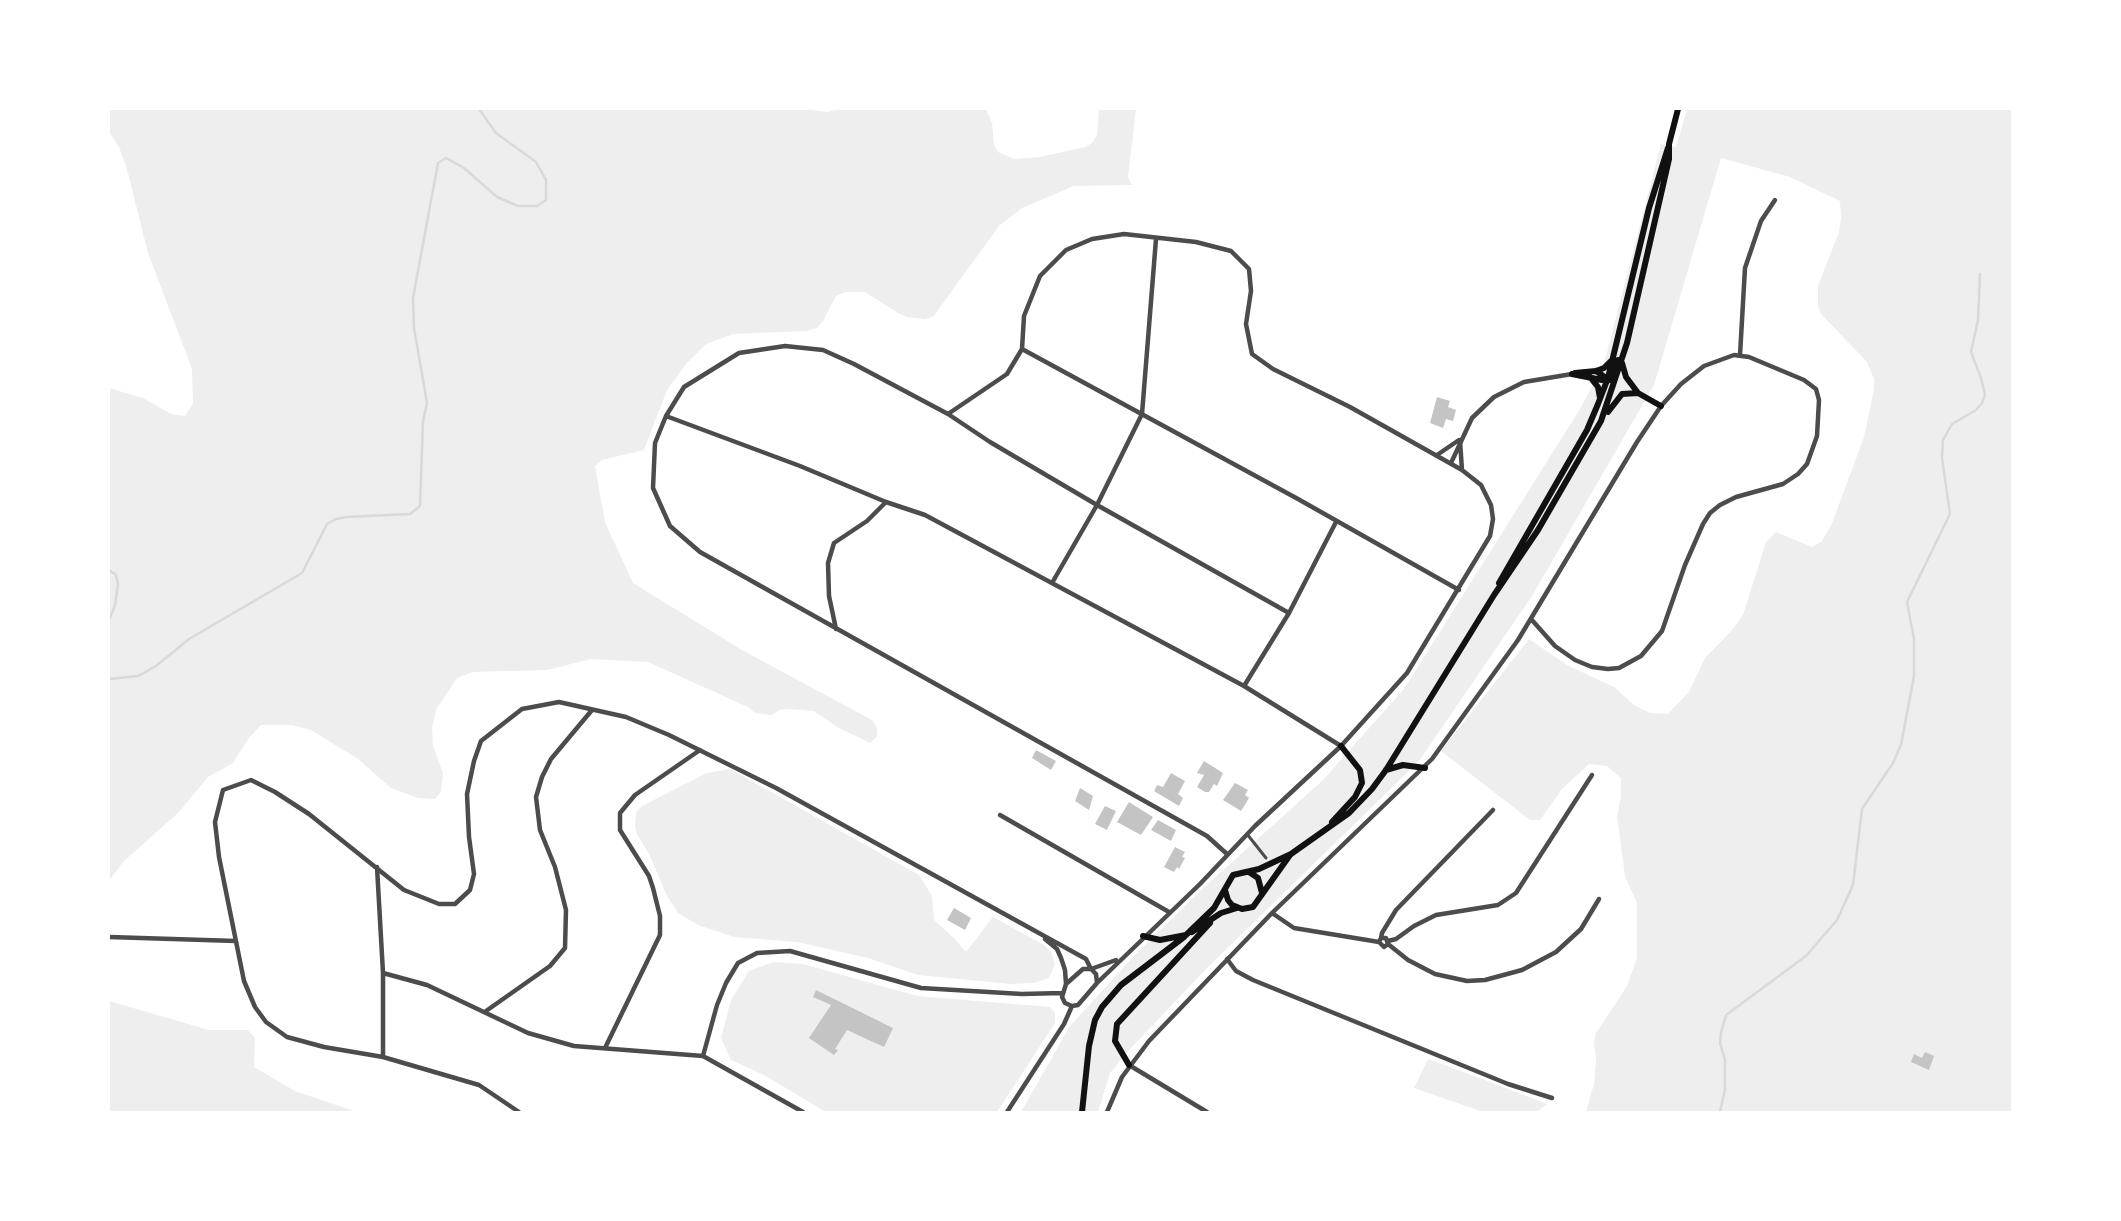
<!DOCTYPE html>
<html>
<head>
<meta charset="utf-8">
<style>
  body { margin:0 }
  #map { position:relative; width:2121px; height:1221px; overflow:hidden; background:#fff; font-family:"Varela Round",sans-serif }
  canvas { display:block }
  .frame { position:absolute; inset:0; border:110px solid #fff; pointer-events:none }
</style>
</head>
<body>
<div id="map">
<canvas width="2121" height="1221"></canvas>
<div class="frame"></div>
</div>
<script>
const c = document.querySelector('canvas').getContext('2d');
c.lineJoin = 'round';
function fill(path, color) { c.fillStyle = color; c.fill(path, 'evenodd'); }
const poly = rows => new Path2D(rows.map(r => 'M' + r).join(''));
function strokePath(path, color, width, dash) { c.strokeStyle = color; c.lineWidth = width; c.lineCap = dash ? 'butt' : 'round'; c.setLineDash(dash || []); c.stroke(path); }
fill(poly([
  [109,109,802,109,827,112,841,109,986,109,992,123,994,145,998,152,1014,159,1040,157,1085,147,1092,143,1097,135,1099,109,1136,109,1128,177,1132,185,1074,186,1022,208,999,226,933,317,925,319,907,317,898,313,865,292,845,292,836,296,823,321,817,328,807,331,733,334,706,344,686,364,667,390,644,450,602,460,595,466,605,522,633,583,742,650,872,720,877,727,877,737,870,743,837,727,814,711,788,709,779,710,772,715,755,713,748,707,648,662,591,659,547,670,473,672,457,678,437,708,432,727,433,746,443,773,441,792,435,799,418,798,391,788,358,759,311,730,292,725,261,725,248,739,233,763,208,777,179,812,123,862,109,881,109,388,143,398,171,414,185,416,193,404,192,369,148,253,127,169,119,147,109,132],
  [1687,109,2012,109,2012,1112,1586,1112,1594,1084,1596,1060,1594,1043,1596,1033,1627,986,1637,958,1637,903,1625,876,1617,816,1621,797,1621,778,1607,766,1589,764,1562,789,1540,820,1530,820,1441,751,1529,639,1567,665,1614,687,1634,705,1650,713,1668,714,1689,692,1705,658,1733,629,1743,615,1766,542,1776,532,1812,547,1821,542,1831,526,1864,437,1874,389,1874,379,1867,362,1821,314,1818,306,1818,286,1839,232,1841,218,1840,201,1790,177,1721,158,1654,385,1532,596,1419,761,1207,968,1130,1049,1110,1073,1098,1112,1021,1112,1070,1026,1133,957,1200,891,1322,781,1404,689,1580,409,1604,364,1661,144,1676,147],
  [730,769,919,875,932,896,934,920,954,938,966,952,993,917,1044,945,1051,952,1055,964,1049,978,1034,983,1010,984,918,975,868,958,797,942,734,937,698,925,678,913,666,894,650,856,637,834,635,827,636,812,642,806,707,773],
  [773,962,803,964,917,996,1050,1007,1055,1013,1055,1023,997,1112,826,1112,764,1075,731,1060,721,1038,731,1000,749,971],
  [109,1001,209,1030,248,1030,255,1038,254,1067,295,1091,357,1112,109,1112],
  [1428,1059,1482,1079,1547,1104,1537,1112,1483,1112,1414,1088]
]), '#eee');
strokePath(poly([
  [109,570,116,575,118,584,115,605,109,620],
  [109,679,138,676,156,666,189,639,302,573,327,524,336,519,346,517,410,514,420,506,423,421,427,403,414,328,413,298,438,163,446,158,464,168,497,197,518,206,537,206,546,200,546,180,536,162,496,133,479,109],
  [1720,1112,1725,1089,1725,1060,1720,1043,1721,1033,1726,1015,1806,956,1837,920,1853,885,1862,809,1893,763,1901,745,1914,676,1914,639,1907,602,1950,514,1942,458,1943,440,1952,424,1976,410,1982,403,1985,395,1981,378,1971,352,1978,320,1980,274]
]), '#d9d9d9', 2.5);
fill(poly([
  [1437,397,1450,401,1448,407,1456,410,1453,421,1446,419,1443,428,1430,423],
  [1036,750,1056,761,1051,770,1032,758],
  [1204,761,1223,773,1217,786,1214,784,1209,792,1205,792,1197,787,1204,775,1197,773],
  [1171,773,1185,781,1178,794,1183,798,1179,806,1154,791,1157,785,1163,787],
  [1235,783,1248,790,1245,795,1249,798,1241,811,1223,800],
  [1080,788,1093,796,1089,810,1075,801],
  [1129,802,1153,817,1141,835,1117,822],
  [1105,806,1116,811,1107,830,1095,824],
  [1158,820,1176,830,1171,841,1151,830],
  [1175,847,1185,852,1182,857,1185,858,1179,869,1177,867,1174,872,1164,867],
  [954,908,971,918,965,930,947,920],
  [816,990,893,1028,884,1047,847,1030,835,1049,838,1050,834,1055,809,1038,831,1005,813,997],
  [1925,1052,1934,1056,1929,1070,1911,1062,1914,1054,1922,1058]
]), '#c4c4c4');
strokePath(poly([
  [1247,834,1266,858]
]), '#4c4c4c', 3);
strokePath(poly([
  [1022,349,1298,499,1459,590],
  [1740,355,1745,268,1761,221,1775,200],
  [948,414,1007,374,1022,349,1024,316,1040,276,1066,250,1092,239,1124,234,1196,242,1231,251,1249,269,1251,291,1246,324,1252,354,1273,369,1350,407,1462,470,1481,485,1491,505,1493,519,1490,536,1407,673,1341,746,1255,826,1200,884,1097,983],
  [666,416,800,466,886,502,925,515,1244,686,1341,746],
  [1460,441,1462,470],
  [1437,455,1459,440],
  [1451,463,1472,418,1494,397,1524,382,1572,374],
  [1052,583,1097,505,1142,414,1156,239],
  [836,629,829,596,828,563,834,543,867,521,886,502],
  [1244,686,1289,613,1336,522],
  [1000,815,1169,912],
  [1227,854,1207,836,700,552,670,526,653,488,655,443,666,416,684,387,739,353,785,346,823,350,854,364,948,414,990,442,1097,505,1289,613],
  [377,867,383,973,383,1057],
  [1272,913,1294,928,1379,942,1384,947,1388,944],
  [109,937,236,941],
  [1381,938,1382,933,1396,910,1493,810],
  [1045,939,1057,949,1061,958,1065,970,1066,984],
  [1388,941,1396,939,1414,926,1436,915,1498,905,1516,893,1592,775],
  [1379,942,1381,938,1386,938,1388,944,1408,960,1435,974,1467,981,1485,980,1522,970,1556,952,1581,929,1599,899],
  [1227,959,1236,971,1253,980,1508,1084,1552,1098],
  [383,973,427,985,528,1033,574,1046,703,1056,803,1112],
  [1072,1006,1065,1003,1062,997,1066,984,1083,969,1091,969,1116,960],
  [486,1011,550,966,565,948,566,910,555,867,540,830,536,797,542,777,551,759,592,710],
  [605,1048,660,935,660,916,653,888,649,876,620,830,620,813,635,795,700,750],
  [703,1056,717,1005,726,983,738,963,757,953,790,951,921,988,1022,994,1062,993],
  [1129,1065,1207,1112],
  [519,1112,479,1085,383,1057,324,1047,287,1037,266,1022,255,1007,244,981,219,857,215,822,223,790,251,780,275,792,309,814,404,890,439,904,455,904,470,890,474,874,469,837,467,794,474,761,481,741,522,709,559,702,626,717,669,735,776,788,1086,959,1091,969,1096,974,1097,983,1078,1005,1072,1006,1064,1024,1007,1112],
  [1107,1112,1122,1077,1149,1041,1272,913,1432,759,1518,640,1637,442,1661,406,1681,384,1704,366,1734,355,1749,357,1804,380,1816,389,1819,400,1817,436,1807,464,1798,474,1783,484,1736,497,1720,505,1710,513,1703,524,1685,565,1662,631,1641,656,1619,668,1608,669,1592,667,1575,660,1555,646,1531,619]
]), '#4c4c4c', 4.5);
strokePath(poly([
  [1622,363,1626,377,1638,393,1661,406],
  [1596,371,1609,380],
  [1575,373,1596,371,1604,368,1611,361],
  [1572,374,1602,380,1611,376,1618,360],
  [1590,377,1598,387,1600,398],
  [1608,412,1622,394,1638,393],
  [1499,583,1587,430,1598,404,1608,378,1649,208,1668,148],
  [1386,770,1403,765,1425,768],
  [1332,822,1355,797,1362,783,1360,770,1341,746],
  [1249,872,1258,878,1262,893],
  [1225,890,1228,900,1232,905,1242,909,1253,907,1290,855],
  [1192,932,1221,913,1237,908],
  [1143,936,1160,940,1186,935,1214,908,1233,875,1259,869,1291,854,1349,813,1372,789,1386,770,1494,595,1538,530,1601,421,1627,343,1669,159,1669,144,1678,109],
  [1129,1065,1115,1041,1117,1024,1210,923],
  [1082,1112,1089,1046,1095,1020,1102,1007,1121,985,1184,937]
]), '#111', 6);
</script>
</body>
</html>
